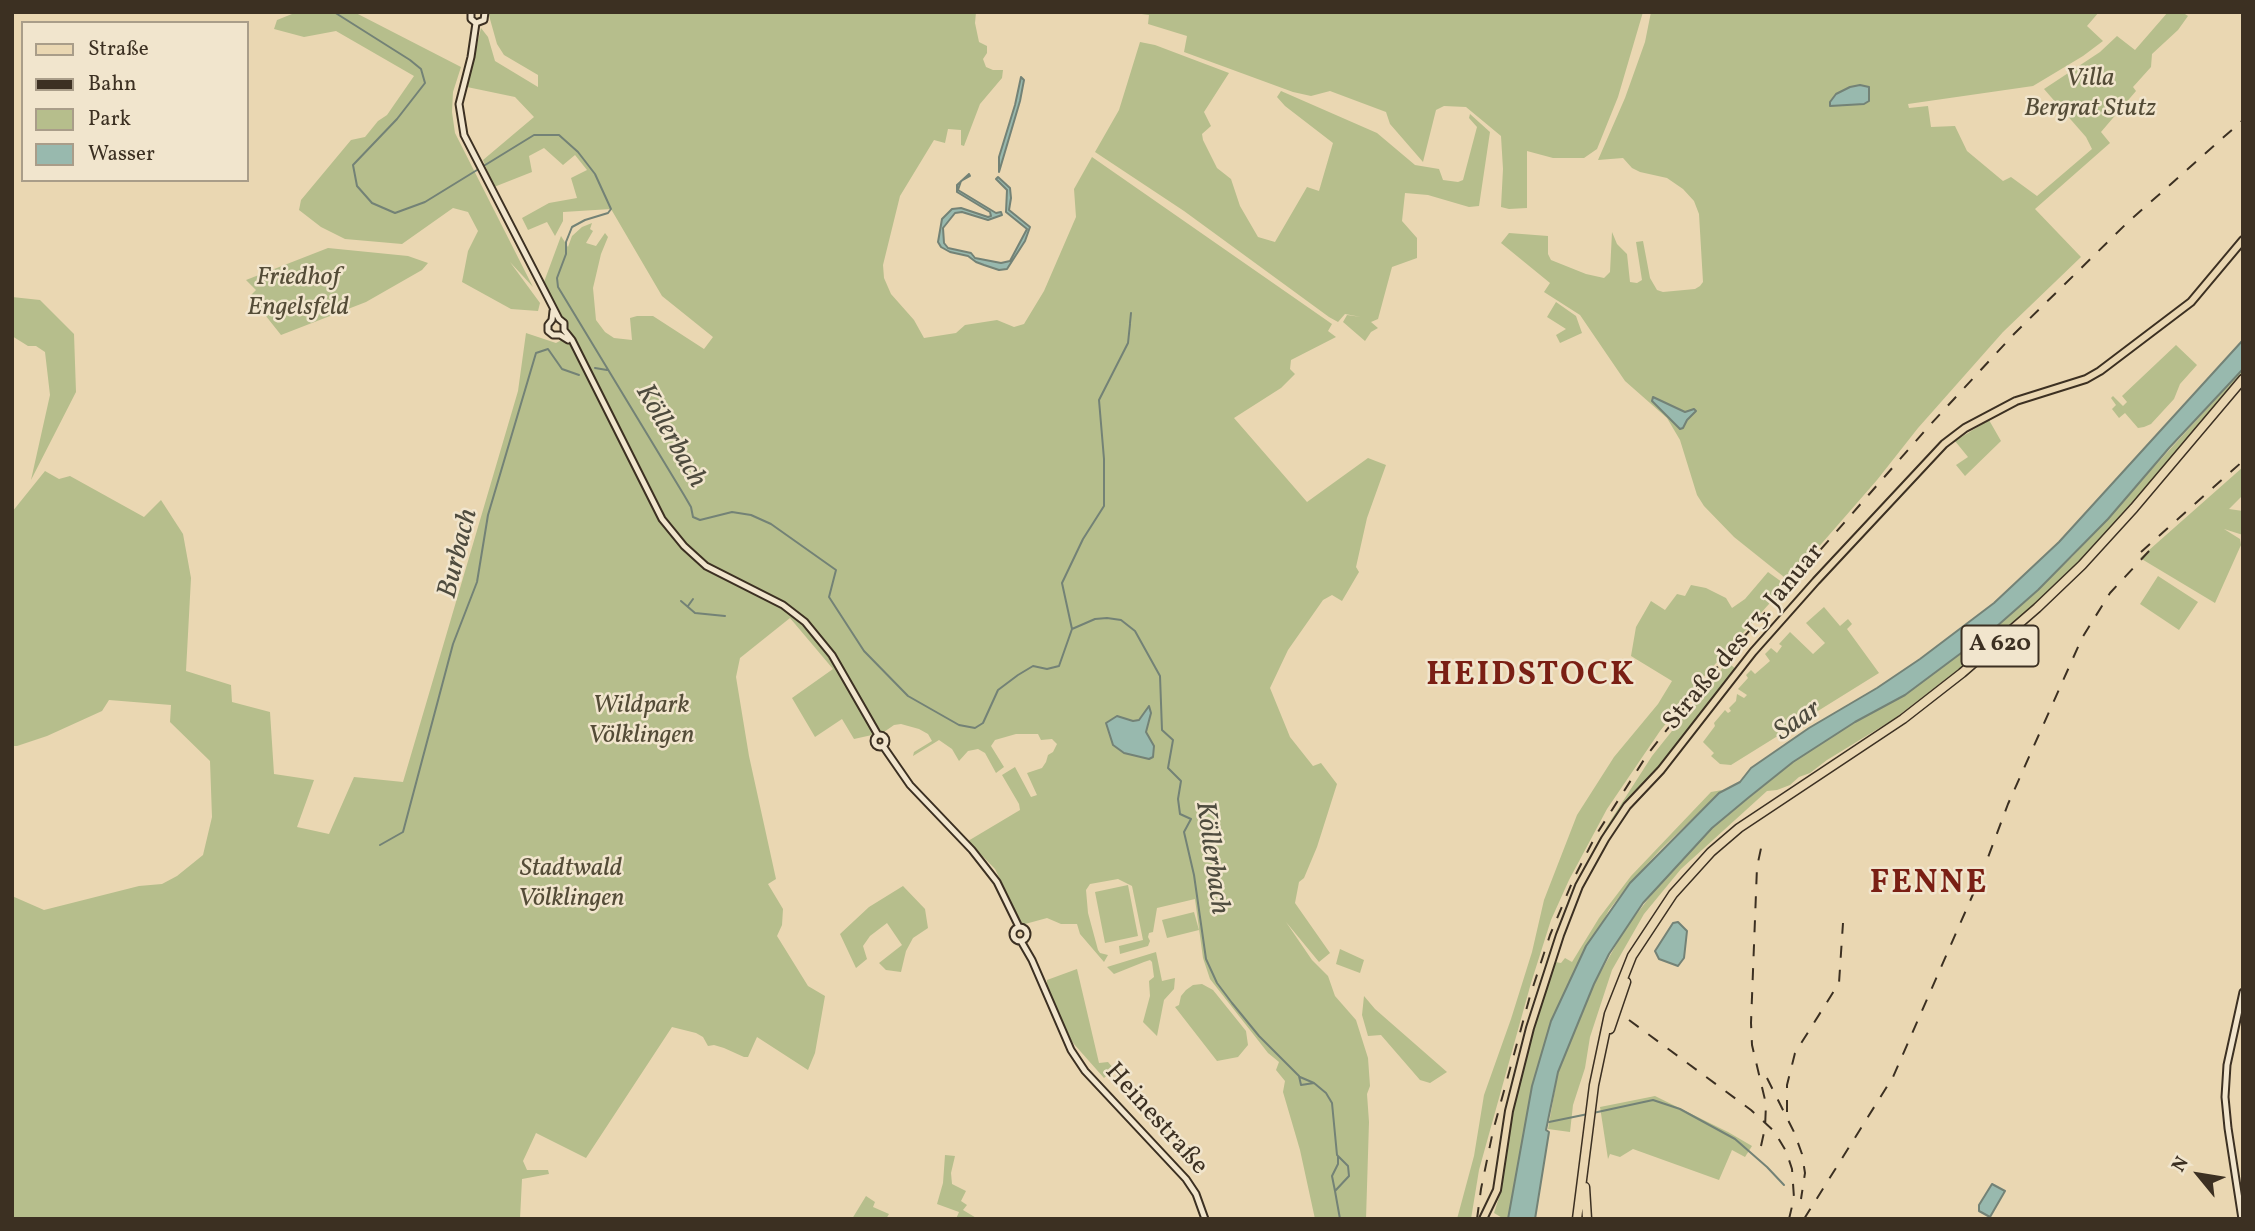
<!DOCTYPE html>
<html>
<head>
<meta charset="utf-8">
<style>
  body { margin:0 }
  #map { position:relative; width:2255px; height:1231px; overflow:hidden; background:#ead7b2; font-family:Vollkorn,serif }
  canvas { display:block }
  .frame { position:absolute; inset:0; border:14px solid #3c3022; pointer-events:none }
  .legend { position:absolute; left:21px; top:21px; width:228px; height:161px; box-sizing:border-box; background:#f1e5cd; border:2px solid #a99d89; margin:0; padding:9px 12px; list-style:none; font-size:21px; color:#3c3022 }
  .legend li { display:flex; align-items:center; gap:14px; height:35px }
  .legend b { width:35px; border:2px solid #a99d89 }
  .north { position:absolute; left:2164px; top:1140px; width:70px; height:70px; -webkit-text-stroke:5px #f1e5cd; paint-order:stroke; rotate:300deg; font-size:19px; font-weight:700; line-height:28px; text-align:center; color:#3c3022 }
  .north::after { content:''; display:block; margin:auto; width:24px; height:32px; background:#3c3022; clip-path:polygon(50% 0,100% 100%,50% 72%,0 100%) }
</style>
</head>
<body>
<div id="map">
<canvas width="2255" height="1231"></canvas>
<div class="frame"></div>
<ul class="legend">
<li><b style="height:9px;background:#ead7b2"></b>Straße</li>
<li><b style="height:9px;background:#3c3022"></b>Bahn</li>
<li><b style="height:19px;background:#b6be8c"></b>Park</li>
<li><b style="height:19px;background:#98b9ae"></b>Wasser</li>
</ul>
<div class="north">N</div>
</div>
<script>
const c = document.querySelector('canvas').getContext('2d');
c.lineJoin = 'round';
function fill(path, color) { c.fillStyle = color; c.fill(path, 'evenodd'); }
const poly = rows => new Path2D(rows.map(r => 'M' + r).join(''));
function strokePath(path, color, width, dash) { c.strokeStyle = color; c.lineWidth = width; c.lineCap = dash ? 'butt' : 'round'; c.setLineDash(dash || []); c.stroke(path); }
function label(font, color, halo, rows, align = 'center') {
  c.font = font + ' Vollkorn,serif'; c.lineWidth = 5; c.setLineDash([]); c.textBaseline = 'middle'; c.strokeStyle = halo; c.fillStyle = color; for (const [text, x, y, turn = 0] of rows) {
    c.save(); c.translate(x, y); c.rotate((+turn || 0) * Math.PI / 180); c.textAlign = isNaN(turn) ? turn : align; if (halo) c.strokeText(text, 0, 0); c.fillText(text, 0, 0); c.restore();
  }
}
fill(poly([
  [290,12,354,12,461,67,453,92,452,112,455,133,533,287,510,262,540,303,538,311,511,309,462,282,468,251,478,231,468,212,453,208,402,244,345,239,321,227,299,210,301,200,351,140,365,137,378,121,387,115,414,76,336,31,304,37,274,29,277,20,292,14],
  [488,12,976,12,975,23,979,42,987,46,987,53,983,59,986,67,993,70,1003,70,1002,78,980,104,964,146,961,145,961,130,948,129,945,143,934,140,900,196,883,265,884,278,891,294,914,320,924,338,956,333,965,325,997,320,1014,327,1024,324,1044,291,1076,217,1074,189,1092,157,1332,324,1328,331,1336,337,1291,360,1290,369,1295,374,1281,388,1234,418,1307,502,1368,458,1386,465,1367,518,1356,567,1359,572,1342,601,1332,595,1323,600,1288,650,1270,688,1290,737,1313,766,1321,763,1337,784,1317,847,1304,878,1299,882,1295,903,1330,953,1319,962,1286,922,1312,960,1328,976,1335,996,1356,1020,1368,1058,1370,1086,1367,1094,1369,1122,1366,1219,1315,1219,1300,1150,1283,1092,1285,1081,1276,1070,1279,1062,1268,1053,1210,979,1203,958,1195,899,1157,908,1153,932,1149,933,1148,937,1150,941,1148,946,1120,954,1119,946,1143,940,1132,886,1118,879,1090,884,1086,890,1088,913,1098,950,1100,953,1108,955,1104,962,1080,934,1077,924,1061,924,1047,918,1025,924,1021,922,995,869,968,841,1020,810,1019,804,1002,775,1015,767,1031,797,1037,795,1027,773,1042,768,1046,762,1048,755,1053,752,1057,744,1052,739,1041,740,1038,734,1016,734,995,740,991,746,1004,767,996,773,985,753,978,749,968,751,959,761,952,749,939,740,913,756,914,752,932,741,928,734,919,729,901,724,894,725,884,732,887,739,883,741,874,727,872,735,854,739,842,719,815,737,792,698,833,669,790,618,740,658,736,677,749,756,776,879,768,884,783,909,782,925,777,936,808,986,825,996,815,1053,808,1070,757,1037,748,1057,744,1057,724,1048,714,1045,708,1046,703,1037,696,1033,672,1027,586,1158,536,1133,523,1161,527,1170,548,1170,549,1174,522,1179,520,1219,12,1219,12,896,44,910,139,886,162,884,177,876,203,855,212,817,210,761,170,722,171,705,109,700,102,711,47,736,17,746,12,746,12,512,45,471,59,479,70,476,144,517,161,500,183,534,191,578,186,671,231,685,232,702,270,712,274,774,314,780,297,827,329,834,354,777,403,782,518,391,526,333,556,343,571,335,544,282,561,236,568,247,572,236,582,227,592,223,590,229,593,231,586,243,596,246,605,233,608,237,601,254,593,288,596,320,605,332,614,338,632,340,630,318,637,316,653,316,704,349,713,337,662,296,611,209,563,212,563,221,555,236,547,222,528,230,522,218,549,203,577,198,571,178,587,170,575,155,563,165,544,148,529,156,532,172,494,187,483,160,534,117,515,97,467,87,481,28,488,37,495,61,538,87,538,75,504,55,497,44],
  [1127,12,1643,12,1618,97,1597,149,1584,158,1553,158,1527,151,1527,208,1509,209,1501,207,1503,169,1501,136,1466,107,1444,106,1436,110,1423,162,1390,124,1386,112,1330,91,1311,96,1293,92,1184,52,1187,36,1148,24,1149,15],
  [1651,12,2099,12,2087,26,2103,41,2083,56,2033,86,1908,104,1909,108,1928,106,1931,127,1955,126,1967,151,2003,181,2011,177,2037,196,2092,149,2086,137,2044,89,2100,52,2117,36,2135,50,2168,12,2182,12,2188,16,2178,30,2152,54,2151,67,2133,87,2136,91,2101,132,2110,143,2035,209,2081,257,2003,332,1918,428,1877,480,1789,581,1734,537,1704,506,1697,495,1680,440,1667,418,1625,381,1580,315,1544,292,1550,283,1501,243,1509,233,1548,236,1548,254,1551,260,1586,274,1604,278,1610,272,1612,232,1617,244,1627,254,1630,282,1637,283,1642,280,1636,242,1643,241,1650,278,1657,290,1663,292,1695,289,1700,286,1703,282,1699,214,1694,201,1683,189,1667,178,1640,172,1632,168,1623,158,1598,160,1625,98,1645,42],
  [1140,42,1155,45,1229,73,1204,112,1211,126,1202,134,1203,140,1217,168,1231,179,1240,206,1258,237,1275,242,1307,187,1319,191,1333,143,1285,106,1277,97,1281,91,1377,133,1415,165,1439,169,1443,180,1458,182,1463,180,1477,127,1469,118,1470,114,1490,132,1479,206,1469,207,1428,195,1405,193,1402,221,1417,238,1417,258,1392,267,1378,319,1371,322,1378,328,1371,332,1365,341,1343,322,1347,315,1361,317,1345,314,1338,322,1329,317,1184,211,1095,152,1119,110],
  [328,248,408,256,428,263,422,270,366,302,281,335,250,296,256,290,246,280],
  [12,297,40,300,74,334,76,392,31,480,50,395,45,352,36,346,28,346,12,336],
  [1556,302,1576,316,1582,333,1560,343,1556,335,1566,329,1547,317],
  [2176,345,2197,365,2180,384,2174,399,2151,424,2144,427,2138,428,2125,413,2119,418,2112,409,2116,405,2111,398,2113,396,2123,406,2127,402,2122,396],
  [2243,369,2243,374,2147,490,2079,564,2027,613,1973,658,1894,719,1827,760,1810,773,1799,777,1790,785,1777,790,1767,791,1681,869,1644,914,1612,970,1590,1037,1585,1068,1573,1105,1570,1132,1548,1129,1558,1072,1594,984,1625,929,1666,876,1712,828,1793,762,1855,722,1905,695,1996,627,2072,557],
  [1989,420,2001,441,1965,476,1956,465,1968,457,1955,441],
  [2243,467,2243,495,2229,509,2243,511,2243,535,2224,529,2240,539,2241,545,2215,603,2140,558],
  [1768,572,1786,585,1700,681,1660,731,1607,809,1569,880,1551,920,1531,983,1479,1170,1471,1219,1457,1219,1474,1156,1484,1095,1511,1019,1532,952,1544,900,1577,815,1614,757,1658,704,1672,681,1631,656,1636,627,1651,601,1665,610,1677,594,1685,596,1691,585,1706,588,1726,598,1732,608,1745,599],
  [2158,576,2198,602,2179,630,2140,604],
  [1824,607,1840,626,1848,619,1852,624,1847,629,1879,673,1731,765,1720,764,1711,756,1714,753,1703,742,1715,726,1714,723,1725,710,1728,713,1731,711,1729,708,1736,701,1737,694,1744,698,1747,695,1738,689,1748,678,1746,675,1751,670,1755,674,1770,661,1765,654,1771,648,1777,653,1782,646,1779,644,1790,632,1813,654,1825,643,1806,623],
  [1727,662,1736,669,1663,764,1628,799,1603,838,1592,857,1548,964,1546,963,1570,896,1607,826,1652,756],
  [1722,790,1660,850,1630,883,1609,910,1551,1021,1532,1086,1508,1219,1504,1219,1494,1213,1501,1191,1510,1123,1530,1043,1555,962,1561,963,1565,958,1572,962,1599,918,1631,876,1711,792],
  [1128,885,1138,936,1105,943,1095,892],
  [903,886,925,909,928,928,913,938,906,951,901,972,886,970,879,963,902,945,887,923,870,936,863,946,867,959,856,968,840,934,869,907],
  [1194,912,1199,930,1167,938,1162,920],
  [1340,949,1364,960,1360,973,1336,964],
  [1156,952,1162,981,1175,978,1174,989,1164,1000,1157,1036,1143,1022,1150,996,1149,981,1154,977,1152,962,1150,960,1144,962,1114,974,1107,967],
  [1077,969,1099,1063,1108,1062,1114,1069,1104,1078,1073,1043,1064,1028,1047,988,1047,980],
  [1202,984,1213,990,1246,1031,1248,1045,1238,1057,1217,1061,1175,1007,1179,1005,1181,996,1186,990,1193,985],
  [1364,996,1375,1009,1447,1072,1430,1083,1420,1080,1381,1035,1368,1036,1362,1015],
  [1655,1096,1728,1132,1752,1146,1745,1157,1732,1150,1719,1180,1633,1149,1620,1157,1610,1154,1608,1159,1600,1107],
  [945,1155,955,1156,951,1173,952,1184,966,1191,961,1201,967,1205,963,1210,978,1219,956,1219,959,1212,937,1204,943,1183],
  [866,1196,875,1202,873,1207,889,1214,886,1219,852,1219]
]), '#b6be8c');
const water = poly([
  [1021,77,1024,80,1020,101,999,172,999,157,1015,105,1021,77],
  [1860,85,1869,87,1869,101,1864,104,1830,106,1830,102,1836,94,1850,87,1860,85],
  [969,174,970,176,961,181,958,190,996,213,1001,212,1002,215,988,220,962,212,955,213,943,228,944,243,948,248,971,253,975,258,1001,263,1010,261,1027,229,1006,212,1007,190,996,179,998,177,1010,188,1011,198,1009,210,1030,227,1025,241,1007,269,999,270,984,265,976,262,968,256,950,252,941,247,938,242,942,219,952,209,961,208,988,217,991,216,990,212,957,192,957,185,969,174],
  [2243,340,2243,369,2169,448,2108,519,2038,590,1996,627,1905,695,1855,722,1793,762,1748,798,1712,828,1643,903,1609,954,1594,984,1558,1072,1546,1130,1549,1132,1535,1219,1508,1219,1532,1086,1551,1021,1586,946,1630,883,1719,793,1740,782,1751,768,1809,728,1877,688,1920,659,1994,603,2059,542,2243,340],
  [1653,397,1685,412,1694,409,1696,411,1687,420,1683,428,1680,429,1652,401,1653,397],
  [1149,706,1151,713,1146,732,1154,746,1153,757,1149,759,1124,753,1113,745,1106,723,1117,716,1133,721,1139,720,1149,706],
  [1678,922,1687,931,1684,958,1678,966,1659,959,1655,951,1673,923,1678,922],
  [1992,1184,2005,1191,1990,1217,1979,1211,1979,1205,1992,1184]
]);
fill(water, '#98b9ae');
strokePath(water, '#738276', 2);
strokePath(poly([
  [334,12,410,60,421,69,425,83,397,119,353,165,357,186,372,203,395,213,425,202,534,135,559,135,578,152,595,174,611,209,608,213,585,220,572,227,566,242,566,254,557,278,558,287,684,495,691,507,693,517,700,520,732,512,751,515,771,524,836,570,829,597,864,651,908,696,959,725,975,728,983,723,998,690,1018,675,1033,666,1047,669,1059,666,1072,629,1095,619,1107,618,1121,620,1135,631,1160,676,1162,730,1173,740,1168,768,1181,781,1178,799,1180,814,1191,819,1184,832,1194,875,1206,959,1217,983,1232,1003,1259,1036,1299,1076,1301,1085,1314,1083,1326,1093,1332,1103,1337,1155,1348,1166,1349,1176,1335,1191,1340,1219],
  [1130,323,1131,313],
  [595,368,607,370],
  [681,601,695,613,725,616],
  [688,606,693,599],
  [1072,629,1062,583,1083,539,1104,506,1104,459,1099,400,1128,343,1130,324],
  [380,845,403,832,453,644,477,582,488,515,536,353,548,349,562,369,579,375],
  [1300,1077,1314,1083],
  [1593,1113,1653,1100,1680,1109,1735,1139,1767,1167,1784,1185],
  [1549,1122,1588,1114],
  [1335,1191,1332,1176,1338,1164,1338,1156]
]), '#738276', 2);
const secondary = poly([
  [471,12,471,19,476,23,484,20,485,12],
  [476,23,471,57,459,104,464,135,559,319,564,323,564,330,572,340,662,519,684,546,706,566,783,605,805,622,832,655,878,735],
  [553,311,552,320,548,325,548,331,553,335,560,335,568,340],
  '874 741a6 6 0 1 1 12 0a6 6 0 1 1-12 0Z',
  [883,746,910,785,972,850,997,882,1019,927],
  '1013 934a7 7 0 1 1 14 0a7 7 0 1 1-14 0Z',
  [1021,941,1032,960,1071,1050,1085,1071,1186,1179,1196,1194,1205,1219],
  [2242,1219,2228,1128,2225,1097,2227,1065,2243,992]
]);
const primary = poly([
  [1483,1219,1497,1190,1509,1111,1530,1028,1560,935,1579,886,1605,839,1627,806,1661,770,1753,652,1816,581,1944,444,1965,428,2016,401,2086,379,2100,371,2191,302,2243,240]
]);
const highway = poly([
  [1610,1029,1626,982],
  [1585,1187,1587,1219],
  [1577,1219,1594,1085,1609,1014,1632,956,1673,894,1711,852,1739,828,1903,719,1962,673,2037,608,2082,565,2134,508,2243,379]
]);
strokePath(secondary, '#3c3022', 9);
strokePath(primary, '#3c3022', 10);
strokePath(highway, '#3c3022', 11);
strokePath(secondary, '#f1e5cd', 5);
strokePath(primary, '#ead7b2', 6);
strokePath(highway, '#ead7b2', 8);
strokePath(poly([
  [2141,552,2243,461],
  [1629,1020,1751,1110,1774,1131,1786,1151,1792,1169,1794,1198,1789,1219],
  [1767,1078,1794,1132,1802,1154,1805,1173,1801,1199],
  [1787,1112,1787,1085,1795,1053,1839,983,1843,923],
  [1761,1146,1765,1128,1766,1104,1752,1045,1751,1023,1757,867,1763,839],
  [1477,1219,1481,1189,1493,1131,1530,996,1550,935,1574,878,1596,835,1647,755,1706,680,1930,425,2014,334,2127,223,2243,120],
  [1804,1219,1893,1077,1981,876,2008,804,2082,638,2110,593,2150,550]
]), '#3c3022', 2, [12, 12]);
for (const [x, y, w] of [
  [2000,646,77]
]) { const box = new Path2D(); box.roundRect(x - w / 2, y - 20.5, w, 41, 5); c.fillStyle = '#f1e5cd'; c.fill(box); strokePath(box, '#3c3022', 2); }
label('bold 24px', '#3c3022', null, [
  ["A 620",2000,646]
]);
label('italic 26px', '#544c37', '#f1e5cd', [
  ["Villa",2090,80],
  ["Bergrat Stutz",2090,110],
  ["Friedhof",298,279],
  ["Engelsfeld",298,309],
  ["Wildpark",641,707],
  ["Völklingen",641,737],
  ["Stadtwald",571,870],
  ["Völklingen",571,900]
]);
label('26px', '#3c3022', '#f1e5cd', [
  ["Straße des 13. Januar",1745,638,-50],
  ["Heinestraße",1155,1120,48]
]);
label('italic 28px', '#4e4b3e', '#f1e5cd', [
  ["Köllerbach",669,437,60],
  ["Burbach",460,554,-76],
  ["Saar",1799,722,-35],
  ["Köllerbach",1210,858,82]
]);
c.letterSpacing = '2px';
label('bold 33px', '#7a1f14', '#f1e5cd', [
  ["HEIDSTOCK",1531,678],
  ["FENNE",1929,886]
]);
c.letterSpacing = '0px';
</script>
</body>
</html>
